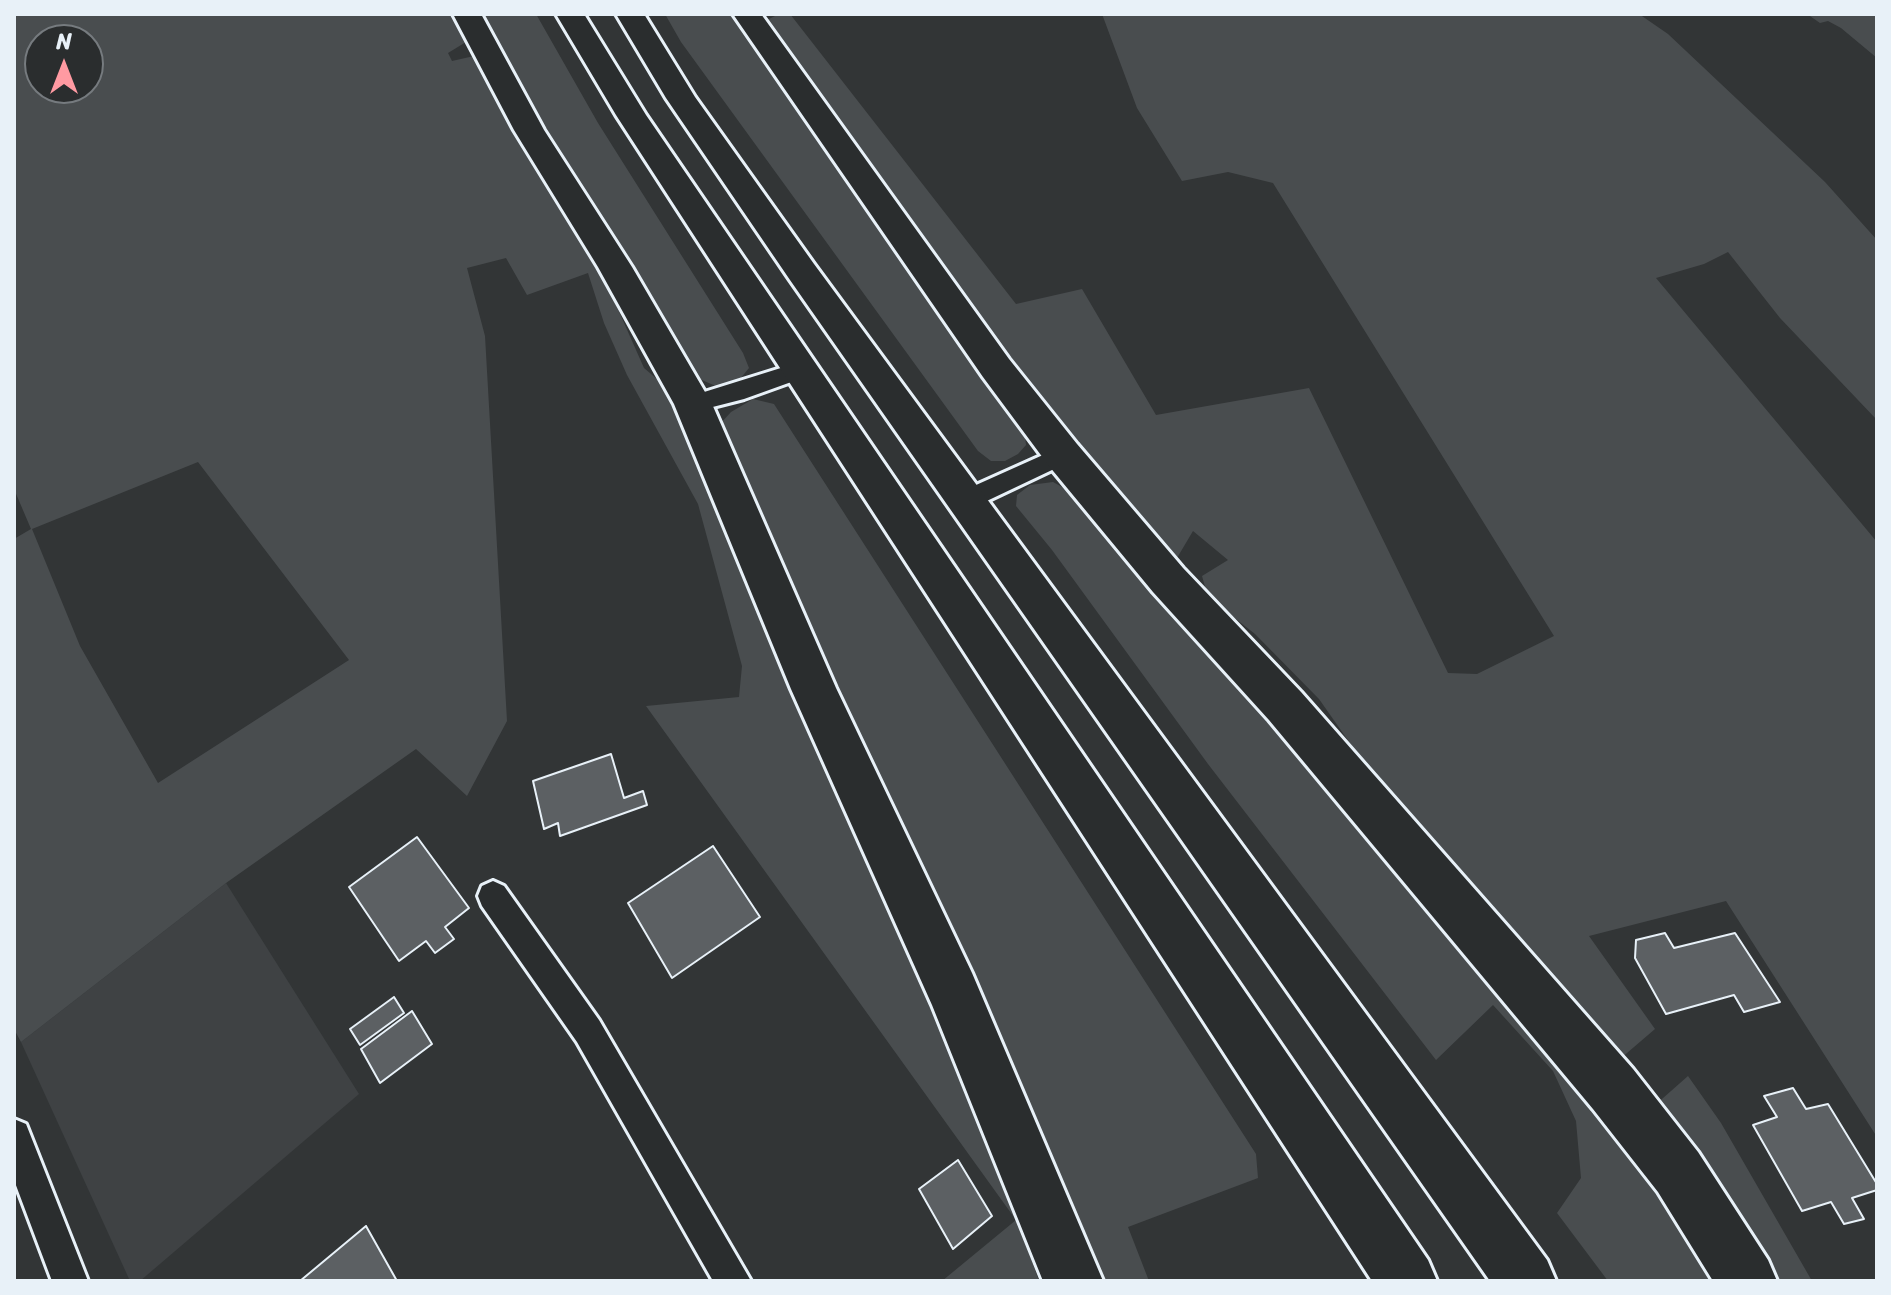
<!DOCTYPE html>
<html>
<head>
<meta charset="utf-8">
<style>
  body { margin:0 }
  #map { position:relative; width:1891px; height:1295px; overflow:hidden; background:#323536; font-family:Sriracha,sans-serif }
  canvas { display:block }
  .frame { position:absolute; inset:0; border:16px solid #e8f1f8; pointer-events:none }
  .north { position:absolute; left:24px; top:24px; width:80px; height:80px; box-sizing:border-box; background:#2a2d2e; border:2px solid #767b7f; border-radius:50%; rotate:0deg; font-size:22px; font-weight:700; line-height:32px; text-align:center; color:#e8f1f8 }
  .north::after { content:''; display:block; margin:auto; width:28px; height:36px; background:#ff9aa2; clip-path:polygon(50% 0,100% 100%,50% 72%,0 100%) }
</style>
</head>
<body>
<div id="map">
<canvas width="1891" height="1295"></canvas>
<div class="frame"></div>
<div class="north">N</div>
</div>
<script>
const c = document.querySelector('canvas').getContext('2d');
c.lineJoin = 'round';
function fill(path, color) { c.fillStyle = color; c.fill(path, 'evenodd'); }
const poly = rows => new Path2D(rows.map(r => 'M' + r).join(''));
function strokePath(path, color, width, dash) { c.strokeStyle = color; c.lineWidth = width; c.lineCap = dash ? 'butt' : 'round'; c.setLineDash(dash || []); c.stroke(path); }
fill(poly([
  [226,883,359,1094,140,1281,130,1281,21,1042]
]), '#3f4244');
fill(poly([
  [14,14,454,14,466,42,448,53,452,61,474,56,534,164,601,271,644,368,664,385,863,839,1017,1220,1039,1281,942,1281,1016,1220,646,706,739,697,742,666,698,504,627,375,604,323,588,273,527,295,506,258,467,268,485,336,507,721,467,796,416,749,226,883,21,1042,14,1029,14,539,31,529,14,489],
  [40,40,88,40,88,88,40,88],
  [198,462,349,660,158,783,80,646,32,529],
  [480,14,536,14,598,123,743,353,749,368,740,379,718,387,695,377,634,271,521,90],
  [665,14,734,14,1025,436,1026,445,1018,454,1005,461,991,461,978,451,681,42],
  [779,14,790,14,1016,304,1082,289,1156,415,1309,388,1448,673,1477,674,1554,636,1273,183,1228,172,1182,181,1137,108,1102,14,1639,14,1668,34,1825,182,1877,240,1877,420,1780,318,1728,252,1704,264,1656,278,1877,542,1877,1137,1726,901,1589,936,1655,1029,1620,1059,1370,781,1352,746,1319,699,1255,634,1208,597,1202,576,1228,560,1193,531,1177,558,1086,460,977,315,846,129,763,22],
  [1807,14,1877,14,1877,58,1841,28,1828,21,1820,23],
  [753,399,774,404,1256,1154,1258,1178,1128,1227,1149,1281,1103,1281,920,887,720,424,731,412],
  [1053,482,1090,502,1554,1045,1722,1281,1608,1281,1557,1213,1581,1178,1576,1121,1553,1071,1493,1005,1436,1060,1208,764,1052,550,1016,506,1017,495,1030,485],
  [1688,1076,1721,1123,1812,1281,1768,1281,1654,1106]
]), '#494d4f');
const building = poly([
  [611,754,624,798,643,791,647,805,560,836,558,823,544,829,533,781,611,754],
  [417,837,469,908,445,927,454,939,435,953,426,941,399,961,349,887,417,837],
  [713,846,760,917,672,978,628,903,713,846],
  [1665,933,1674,948,1735,933,1780,1002,1744,1012,1734,995,1666,1014,1635,958,1636,940,1665,933],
  [394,997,404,1013,360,1045,350,1029,394,997],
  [412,1011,432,1044,380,1083,361,1049,412,1011],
  [1793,1088,1806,1109,1828,1104,1877,1184,1877,1190,1852,1198,1864,1219,1844,1224,1831,1202,1802,1211,1753,1125,1777,1117,1764,1096,1793,1088],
  [958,1160,992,1216,953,1249,919,1189,958,1160],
  [366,1226,397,1281,300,1281,366,1226]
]);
fill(building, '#5c6063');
strokePath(building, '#e8f1f8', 2);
const lane = poly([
  [800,362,808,364,811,370,808,376,744,399,693,412,685,410,682,404,685,398,800,362],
  [1063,446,1071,449,1075,455,1071,461,972,508,964,510,956,508,952,501,956,494,1063,446],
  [493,881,504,886,599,1020,751,1281,713,1281,577,1042,482,906,478,896,482,886,493,881],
  [14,1119,26,1124,88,1281,52,1281,14,1180,14,1119]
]);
const street = poly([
  [453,14,481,14,544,130,632,267,712,404,836,688,972,973,1103,1281,1043,1281,932,1005,791,689,674,404,598,267,514,130,453,14],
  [733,14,761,14,1009,359,1077,444,1183,568,1301,692,1633,1069,1698,1152,1768,1260,1777,1281,1713,1281,1658,1192,1593,1109,1269,720,1153,592,1049,466,983,377,733,14]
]);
const highway = poly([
  [556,14,584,14,646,115,1428,1260,1437,1281,1372,1281,616,115,556,14],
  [616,14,644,14,695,97,814,264,1547,1260,1556,1281,1490,1281,790,280,666,98,616,14]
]);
strokePath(lane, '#e8f1f8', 6);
strokePath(street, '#e8f1f8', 6);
strokePath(highway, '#e8f1f8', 6);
fill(lane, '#2a2d2e');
fill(street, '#2a2d2e');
fill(highway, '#2a2d2e');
</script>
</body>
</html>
